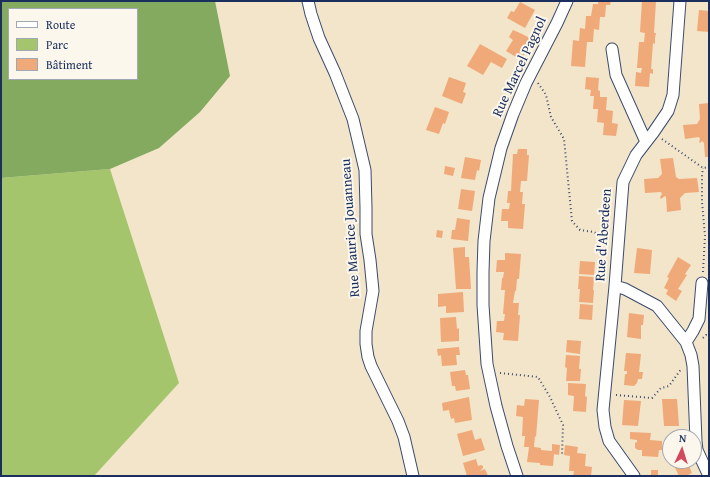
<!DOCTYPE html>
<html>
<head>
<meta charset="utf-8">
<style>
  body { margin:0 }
  #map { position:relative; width:710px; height:477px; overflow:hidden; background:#f2e5c9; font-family:"Gentium Book Plus",serif }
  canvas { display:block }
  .frame { position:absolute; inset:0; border:2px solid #1b2f5e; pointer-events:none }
  .legend { position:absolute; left:8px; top:8px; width:130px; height:72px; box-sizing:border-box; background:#fbf7ec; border:1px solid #a1a7b3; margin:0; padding:5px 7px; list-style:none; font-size:12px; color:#1b2f5e }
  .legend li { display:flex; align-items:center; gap:8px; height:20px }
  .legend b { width:20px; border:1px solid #a1a7b3 }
  .north { position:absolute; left:662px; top:429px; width:40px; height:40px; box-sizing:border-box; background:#fbf7ec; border:1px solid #a1a7b3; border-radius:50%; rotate:4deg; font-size:11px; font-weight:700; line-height:16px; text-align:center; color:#1b2f5e }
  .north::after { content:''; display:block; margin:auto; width:14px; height:18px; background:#d1495b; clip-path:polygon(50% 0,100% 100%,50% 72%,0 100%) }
</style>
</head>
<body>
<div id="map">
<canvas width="710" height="477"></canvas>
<div class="frame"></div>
<ul class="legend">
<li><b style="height:5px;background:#fff"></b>Route</li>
<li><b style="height:11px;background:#a5c56d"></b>Parc</li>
<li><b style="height:11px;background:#f0a978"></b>Bâtiment</li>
</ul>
<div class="north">N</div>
</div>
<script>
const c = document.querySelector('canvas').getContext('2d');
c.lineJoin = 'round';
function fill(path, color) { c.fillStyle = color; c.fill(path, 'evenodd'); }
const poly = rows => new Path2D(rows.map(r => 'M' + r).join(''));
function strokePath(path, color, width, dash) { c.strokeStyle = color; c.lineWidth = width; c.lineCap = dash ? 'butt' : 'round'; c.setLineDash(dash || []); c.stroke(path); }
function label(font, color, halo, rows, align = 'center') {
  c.font = font + ' "Gentium Book Plus",serif'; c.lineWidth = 4; c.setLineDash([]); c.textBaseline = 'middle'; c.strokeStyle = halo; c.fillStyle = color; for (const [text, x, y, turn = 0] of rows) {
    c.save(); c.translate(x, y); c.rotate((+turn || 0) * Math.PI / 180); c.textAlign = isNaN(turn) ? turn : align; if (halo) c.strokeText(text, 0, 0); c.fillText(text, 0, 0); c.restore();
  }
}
fill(poly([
  [110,169,179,383,94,476,1,476,1,178]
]), '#a5c56d');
fill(poly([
  [1,1,215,1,230,76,200,112,159,148,110,169,1,178],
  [9,9,137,9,137,79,9,79]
]), '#84aa60');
fill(poly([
  [598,1,611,1,610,5,606,5,605,17,600,17,599,30,594,29,593,42,587,42,585,67,571,66,573,40,579,41,580,28,585,29,586,16,591,16,593,4,598,4],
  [642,1,656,1,654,33,656,33,655,38,655,44,653,43,651,69,653,69,653,74,650,73,649,87,635,86,636,72,641,73,642,68,637,68,639,42,644,42,645,33,640,32],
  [520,2,535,10,525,28,507,18,511,11,514,12],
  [699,10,709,11,709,32,697,31],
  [513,30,520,33,534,40,528,52,526,52,521,60,506,51,513,40,509,37],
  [480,44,507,59,502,68,491,62,483,75,467,66],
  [449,77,466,83,463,92,466,93,462,104,442,96],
  [586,77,599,78,598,90,600,91,600,97,607,97,606,110,613,111,612,123,618,124,616,136,603,135,604,123,597,122,598,109,593,109,594,96,590,96,591,90,585,89],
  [709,103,709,157,705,157,704,143,702,141,700,143,699,142,700,139,699,137,685,139,683,125,697,124,700,119,699,104],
  [435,107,449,112,445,124,443,123,439,134,426,130],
  [518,149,527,149,527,155,529,155,527,181,521,181,520,192,523,192,522,204,525,204,523,229,508,228,508,221,501,221,502,209,509,209,510,203,507,203,508,191,511,191,513,154,517,154],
  [465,157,481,160,479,171,477,170,475,180,461,178],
  [673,158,676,177,679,179,697,178,699,192,685,193,680,198,681,210,667,212,666,197,665,196,661,199,660,197,662,194,661,192,645,193,644,179,658,178,662,174,660,159],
  [445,166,455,168,453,176,444,174],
  [461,189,475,191,472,211,458,209],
  [457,218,470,220,468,241,451,239,452,230,455,230],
  [437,230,443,231,442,238,436,237],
  [465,247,465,257,469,257,471,289,456,289,453,248],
  [637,248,652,250,650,274,634,273],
  [505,253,521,254,519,279,517,279,516,291,515,291,513,303,519,303,518,315,520,315,518,341,503,340,504,333,496,332,497,321,504,321,505,314,503,314,505,290,501,290,502,278,503,278,504,272,496,272,497,260,505,260],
  [678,257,691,265,685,274,687,275,678,289,682,291,676,301,666,294,668,290,664,288,669,278,667,277],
  [580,261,595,262,594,275,579,274],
  [579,276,594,277,593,290,594,290,593,303,579,302,580,289,578,289],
  [463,292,464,312,446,313,446,306,438,307,438,294],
  [580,304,593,305,592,320,579,319],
  [629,313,644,315,643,325,641,325,641,339,627,337],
  [456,317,457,329,459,328,459,341,441,342,440,318],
  [567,340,581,341,580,354,566,352],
  [459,347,460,355,456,355,457,365,442,366,441,355,438,356,437,349],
  [626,353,641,354,639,372,643,372,642,379,638,379,637,383,634,386,624,385,625,374,627,374,627,371,624,371],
  [566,355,580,356,579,369,581,369,580,381,566,381,567,368,565,367],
  [465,370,466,375,468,375,470,389,456,391,455,386,452,386,450,372],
  [568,383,586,384,585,396,587,397,586,412,573,411,574,396,568,395],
  [469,397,472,420,455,423,454,418,451,419,449,410,443,411,442,403],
  [525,399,539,400,536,437,535,436,534,447,541,448,541,450,552,451,552,444,560,445,559,455,554,454,553,466,540,465,540,463,527,462,529,447,524,447,525,436,522,436,523,417,516,416,517,405,524,406],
  [662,399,677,399,679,426,664,426],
  [624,400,641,401,638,426,622,425],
  [472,430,475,440,481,438,485,450,463,456,457,434],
  [630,432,651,433,650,440,662,441,662,450,659,450,658,457,642,456,642,450,638,450,635,448,635,443,637,442,637,440,630,439],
  [565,445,578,447,577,453,586,454,585,466,592,467,591,476,573,476,574,471,569,471,570,456,564,455],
  [476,459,478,466,481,465,483,466,483,468,480,471,485,469,488,476,467,476,463,463],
  [672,461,687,461,692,473,686,476,679,476],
  [651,470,658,470,658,476,651,476]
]), '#f0a978');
const minor = poly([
  [308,1,311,14,319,38,335,73,353,119,365,170,366,208,366,234,370,260,373,291,366,331,366,344,368,357,371,366,398,421,404,437,413,476],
  [612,49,616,75,646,142],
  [615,286,625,289,657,306,686,342,691,355,693,366,696,441,697,450,709,476],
  [686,342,693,331,699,319,702,283],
  [517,476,507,446,496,406,487,364,483,305,483,272,484,241,489,198,501,148,513,114,526,83,557,23,567,1],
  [634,476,609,441,605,427,603,410,615,286,623,182,636,155,653,133,668,111,673,95,680,1]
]);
strokePath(minor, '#3b4a6e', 13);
strokePath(poly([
  [538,83,546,95,551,117,564,139,572,221,580,230,594,232,607,240],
  [662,139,703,168,709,167],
  [703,272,705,236,702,202,702,175,703,168],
  [703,338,706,335,709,336],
  [500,373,538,377,550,397,563,425,562,455],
  [616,395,652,398,661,388,669,386,682,368]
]), '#3b4a6e', 2, [1, 3]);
strokePath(minor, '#fff', 11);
label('14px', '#1b2f5e', '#fbf7ec', [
  ["Rue Marcel Pagnol",520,67,-65],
  ["Rue Maurice Jouanneau",351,228,-94],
  ["Rue d'Aberdeen",604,235,-86]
]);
</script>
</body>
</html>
